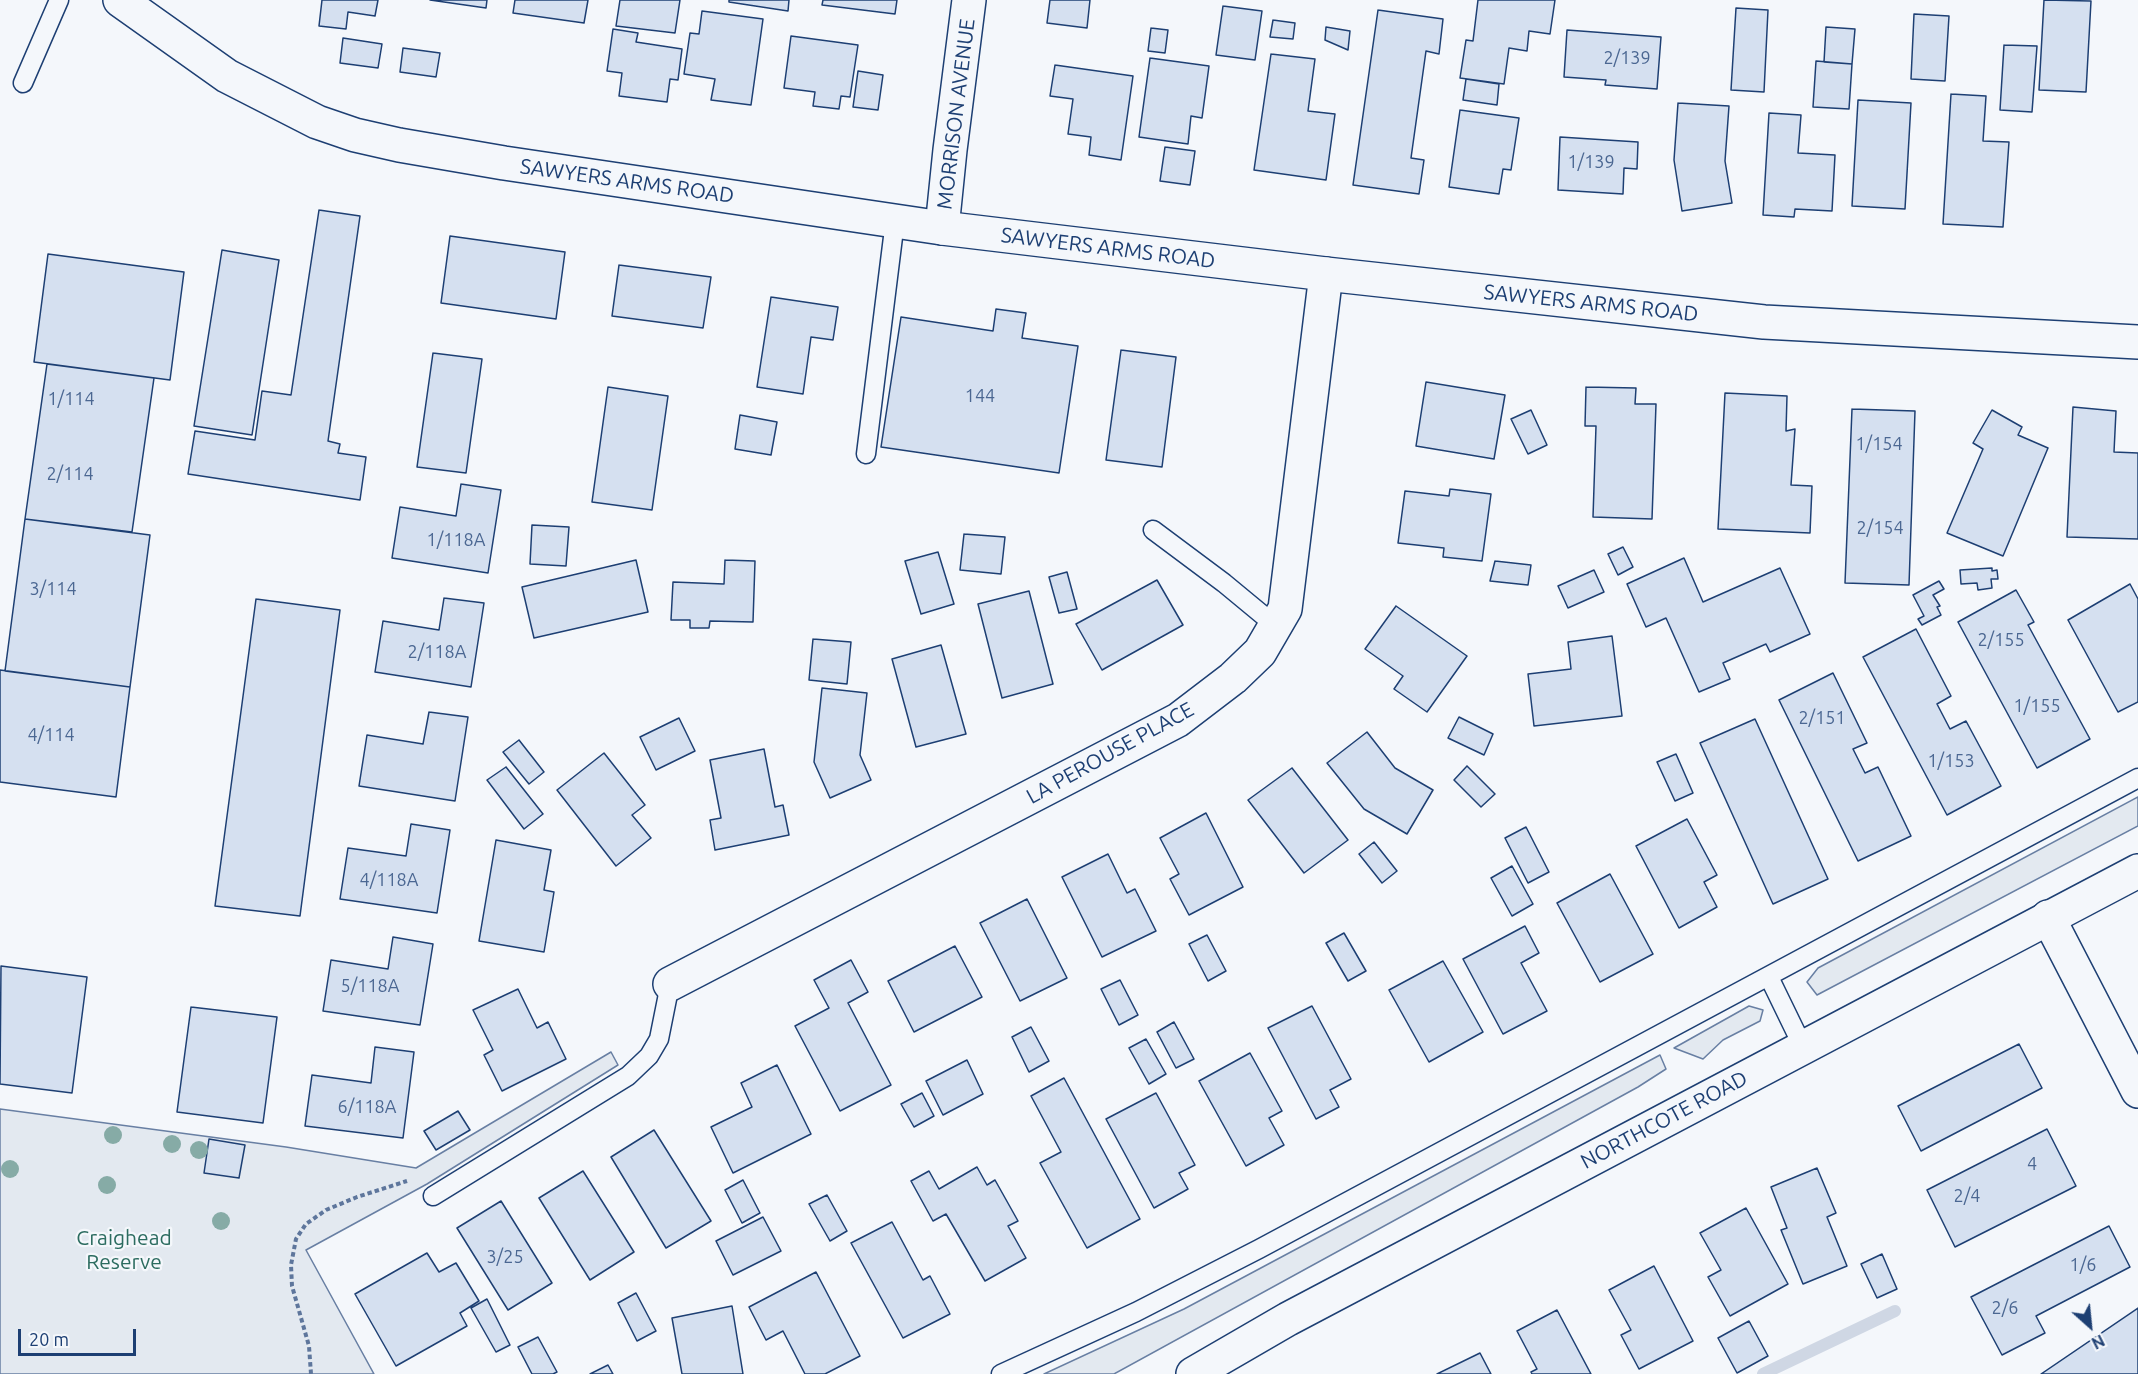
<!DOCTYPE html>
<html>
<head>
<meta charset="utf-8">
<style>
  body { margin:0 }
  #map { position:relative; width:2138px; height:1374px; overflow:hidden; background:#f4f7fb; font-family:Ubuntu,sans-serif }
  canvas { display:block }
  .north { position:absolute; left:2060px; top:1296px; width:60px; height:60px; -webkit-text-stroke:4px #f4f7fb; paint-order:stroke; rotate:153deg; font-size:16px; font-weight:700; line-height:24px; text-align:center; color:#1d3f73 }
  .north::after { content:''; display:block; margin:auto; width:21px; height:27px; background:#1d3f73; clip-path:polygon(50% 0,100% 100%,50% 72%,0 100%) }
  .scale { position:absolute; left:18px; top:1329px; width:118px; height:27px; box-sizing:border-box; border:3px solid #1d3f73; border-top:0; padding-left:8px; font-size:18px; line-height:21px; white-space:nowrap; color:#1d3f73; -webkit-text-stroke:4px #f4f7fb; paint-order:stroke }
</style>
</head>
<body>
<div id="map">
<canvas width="2138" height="1374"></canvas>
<div class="north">N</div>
<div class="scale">20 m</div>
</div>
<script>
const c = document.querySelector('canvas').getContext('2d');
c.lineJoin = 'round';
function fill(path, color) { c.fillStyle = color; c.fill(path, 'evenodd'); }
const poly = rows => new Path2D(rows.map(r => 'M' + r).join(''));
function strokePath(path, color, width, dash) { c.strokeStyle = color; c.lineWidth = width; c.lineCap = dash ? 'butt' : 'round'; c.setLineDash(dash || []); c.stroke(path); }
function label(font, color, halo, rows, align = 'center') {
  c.font = font + ' Ubuntu,sans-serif'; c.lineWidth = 4.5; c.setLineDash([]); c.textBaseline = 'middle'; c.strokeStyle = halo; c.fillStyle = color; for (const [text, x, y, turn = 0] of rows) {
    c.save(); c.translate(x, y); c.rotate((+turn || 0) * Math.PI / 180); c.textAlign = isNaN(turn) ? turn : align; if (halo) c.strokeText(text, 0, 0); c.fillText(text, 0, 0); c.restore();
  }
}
const green = poly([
  [2138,797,2138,826,1817,995,1807,982,1818,968,2138,797],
  [1749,1006,1763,1010,1760,1021,1723,1040,1703,1059,1674,1048,1749,1006],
  [611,1052,618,1065,427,1184,306,1250,374,1374,0,1374,0,1109,286,1147,416,1168,611,1052],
  [1660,1055,1666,1069,1638,1087,1114,1374,1044,1374,1184,1309,1660,1055]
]);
fill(green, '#e3e9f0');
strokePath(green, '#687fa3', 1.5);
strokePath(poly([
  [1763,1374,1895,1311]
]), '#cfd7e4', 12);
const building = poly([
  [322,0,378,0,375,16,348,12,346,29,319,26,322,0],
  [430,0,487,0,486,8,430,0],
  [515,0,588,0,584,23,513,13,515,0],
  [620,0,680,0,675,33,616,26,620,0],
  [729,0,789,0,788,11,729,2,729,0],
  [823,0,897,0,895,14,822,5,823,0],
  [1050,0,1090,0,1087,28,1047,23,1050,0],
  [1478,0,1555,0,1550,34,1529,31,1527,51,1509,48,1504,84,1460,78,1466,40,1473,41,1478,0],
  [2044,0,2091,1,2086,92,2039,90,2044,0],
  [1223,6,1262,11,1255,60,1216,55,1223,6],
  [1736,8,1768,10,1764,92,1731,90,1736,8],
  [1378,10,1443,19,1439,54,1426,51,1411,158,1424,160,1419,194,1353,185,1378,10],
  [702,11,763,19,751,105,711,100,715,79,684,74,690,33,699,34,702,11],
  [1914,14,1949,16,1945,81,1911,79,1914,14],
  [1273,20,1295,23,1293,39,1270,37,1273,20],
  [1326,27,1350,31,1348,50,1325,40,1326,27],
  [1826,27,1855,29,1852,64,1824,62,1826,27],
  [1151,28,1168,30,1165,53,1148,51,1151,28],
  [613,29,638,33,636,42,682,49,678,80,670,79,667,102,619,96,622,73,607,71,613,29],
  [1567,30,1661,37,1657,89,1605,85,1606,80,1564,77,1567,30],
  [791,36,858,45,850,97,841,96,839,109,813,106,815,92,784,88,791,36],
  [343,38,382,44,378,68,340,63,343,38],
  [2004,45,2037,46,2032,112,2000,110,2004,45],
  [403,48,440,53,436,77,400,72,403,48],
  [1271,54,1315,59,1308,111,1335,114,1326,180,1254,170,1271,54],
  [1150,58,1209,66,1202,118,1191,116,1188,144,1139,137,1150,58],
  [1816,61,1852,64,1849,109,1813,107,1816,61],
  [1055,65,1133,76,1121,160,1089,155,1091,137,1068,134,1073,99,1050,96,1055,65],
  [858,71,883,75,878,110,853,107,858,71],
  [1466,79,1499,84,1497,105,1463,100,1466,79],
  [1951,94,1986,96,1983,141,2009,142,2003,227,1943,224,1951,94],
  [1858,100,1911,103,1905,209,1852,206,1858,100],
  [1678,103,1729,106,1725,161,1732,203,1682,211,1674,160,1678,103],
  [1460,110,1519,118,1511,170,1503,169,1499,194,1449,187,1460,110],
  [1769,113,1801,115,1798,153,1835,155,1832,211,1795,209,1794,217,1763,215,1769,113],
  [1560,137,1638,142,1637,169,1624,168,1623,194,1558,190,1560,137],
  [1165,147,1195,151,1190,185,1160,181,1165,147],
  [319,210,360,216,328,441,340,444,338,453,366,457,360,500,188,474,195,431,255,440,262,391,291,395,319,210],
  [450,236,565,252,556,319,441,303,450,236],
  [222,250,279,260,252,435,194,426,222,250],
  [48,254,184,272,170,380,34,362,48,254],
  [619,265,711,277,703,328,612,316,619,265],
  [771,297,838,307,833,340,811,337,803,394,757,387,771,297],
  [996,309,1026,313,1022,338,1078,346,1059,473,881,447,901,317,993,331,996,309],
  [1121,350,1176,357,1162,467,1106,460,1121,350],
  [433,353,482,359,466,473,417,467,433,353],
  [47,364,154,378,132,532,25,519,47,364],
  [1426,382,1505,395,1494,459,1416,446,1426,382],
  [608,387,668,396,652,510,592,502,608,387],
  [1586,387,1636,388,1635,404,1656,404,1652,519,1593,517,1596,426,1585,426,1586,387],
  [1725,393,1787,396,1786,431,1795,429,1791,485,1812,486,1810,533,1718,529,1725,393],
  [2073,407,2116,411,2114,452,2138,453,2138,539,2067,537,2073,407],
  [1852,409,1915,411,1909,585,1845,583,1852,409],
  [1531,410,1547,445,1528,454,1511,419,1531,410],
  [1992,410,2022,427,2018,435,2048,448,2003,556,1947,533,1983,449,1973,443,1992,410],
  [740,415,777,422,771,455,735,449,740,415],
  [461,484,501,490,488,573,392,558,400,507,456,516,461,484],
  [1450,489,1491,494,1482,561,1443,557,1444,548,1398,543,1405,491,1449,496,1450,489],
  [25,519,150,535,130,687,5,671,25,519],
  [532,525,569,527,566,566,530,564,532,525],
  [964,534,1005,537,1001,574,960,570,964,534],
  [1623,547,1633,567,1618,575,1608,554,1623,547],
  [938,552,954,604,921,614,905,561,938,552],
  [1684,558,1703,602,1780,568,1810,634,1770,652,1766,644,1723,663,1730,679,1699,692,1666,618,1646,627,1627,584,1684,558],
  [636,560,648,612,534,638,522,587,636,560],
  [725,560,755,561,753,622,710,621,709,628,690,628,690,620,671,620,673,582,724,584,725,560],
  [1495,561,1531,565,1528,585,1490,581,1495,561],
  [1992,568,1992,571,1997,570,1998,579,1991,579,1992,588,1978,590,1977,583,1961,584,1960,570,1992,568],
  [1594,570,1604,592,1568,608,1558,586,1594,570],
  [1067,572,1077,609,1059,613,1049,577,1067,572],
  [1157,580,1183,625,1102,670,1076,624,1157,580],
  [1939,581,1944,589,1933,595,1940,606,1937,607,1941,615,1922,625,1918,619,1924,616,1913,595,1939,581],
  [2130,584,2138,599,2138,702,2118,712,2068,620,2130,584],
  [2016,590,2034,622,2028,625,2090,739,2037,768,1958,622,2016,590],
  [1029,591,1053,684,1002,698,978,604,1029,591],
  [444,598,484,603,471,687,375,672,383,621,439,630,444,598],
  [256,599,340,610,300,916,215,906,256,599],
  [1396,606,1467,656,1427,712,1394,689,1403,676,1365,649,1396,606],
  [1916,629,1951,696,1937,704,1950,729,1966,721,2001,786,1947,815,1863,657,1916,629],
  [1612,636,1622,716,1534,726,1528,674,1571,669,1568,642,1612,636],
  [813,639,851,642,847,684,809,680,813,639],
  [941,645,966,734,916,747,892,659,941,645],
  [0,670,130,687,116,797,0,782,0,670],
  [1833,673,1867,743,1853,749,1865,773,1878,767,1911,836,1858,861,1779,700,1833,673],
  [822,688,867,693,860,755,871,780,830,798,814,762,822,688],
  [429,712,468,717,455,801,359,786,367,735,423,744,429,712],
  [1459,717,1493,734,1484,755,1448,738,1459,717],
  [679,718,695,751,656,770,640,737,679,718],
  [1755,719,1828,879,1773,904,1700,743,1755,719],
  [1367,732,1395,768,1433,790,1407,834,1364,809,1327,763,1367,732],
  [519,740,544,772,529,784,503,752,519,740],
  [764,749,775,807,783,805,789,835,715,850,710,820,721,818,710,760,764,749],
  [604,753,645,805,632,815,651,838,616,866,557,790,604,753],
  [1676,754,1693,793,1675,801,1657,762,1676,754],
  [1467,766,1495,794,1481,807,1454,780,1467,766],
  [506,767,543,814,524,829,487,780,506,767],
  [1292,768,1348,840,1304,873,1248,800,1292,768],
  [1206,813,1243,887,1189,915,1170,879,1179,874,1160,838,1206,813],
  [1687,819,1717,875,1704,882,1717,907,1679,928,1636,846,1687,819],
  [411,824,450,830,437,913,340,899,348,848,406,856,411,824],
  [1526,827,1549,872,1528,883,1505,838,1526,827],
  [496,840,551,850,544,890,554,892,544,952,479,941,496,840],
  [1374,842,1397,871,1382,883,1359,854,1374,842],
  [1108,854,1127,893,1135,889,1156,931,1102,957,1062,877,1108,854],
  [1512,866,1533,904,1512,916,1491,878,1512,866],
  [1610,874,1653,954,1600,982,1557,903,1610,874],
  [1027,899,1067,978,1020,1001,980,923,1027,899],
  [1525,926,1539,953,1521,963,1547,1011,1503,1034,1463,959,1525,926],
  [1344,933,1366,971,1348,981,1326,943,1344,933],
  [1207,935,1226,971,1208,981,1189,944,1207,935],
  [393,937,433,944,420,1025,323,1011,331,960,388,969,393,937],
  [955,946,982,997,914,1032,888,981,955,946],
  [851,960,868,992,848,1003,891,1085,840,1111,795,1026,829,1008,814,980,851,960],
  [1443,961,1483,1032,1429,1062,1389,990,1443,961],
  [1,966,87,977,72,1093,0,1084,1,966],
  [1120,980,1138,1015,1119,1025,1101,989,1120,980],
  [518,989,537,1028,548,1022,566,1059,502,1091,484,1055,493,1050,473,1010,518,989],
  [1312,1006,1351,1079,1330,1090,1339,1107,1316,1119,1268,1028,1312,1006],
  [191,1007,277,1017,263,1123,177,1112,191,1007],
  [1174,1022,1194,1059,1176,1068,1157,1032,1174,1022],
  [1031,1027,1049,1061,1029,1072,1012,1037,1031,1027],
  [1146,1039,1166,1074,1149,1084,1129,1048,1146,1039],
  [2019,1044,2042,1088,1921,1151,1898,1106,2019,1044],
  [375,1047,414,1052,403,1138,305,1126,312,1075,371,1083,375,1047],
  [1250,1053,1282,1111,1269,1118,1284,1145,1246,1166,1199,1081,1250,1053],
  [967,1060,983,1094,943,1115,926,1081,967,1060],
  [777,1065,811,1134,733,1173,711,1127,752,1107,741,1083,777,1065],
  [1064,1078,1140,1219,1087,1248,1040,1163,1061,1152,1031,1096,1064,1078],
  [922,1093,934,1116,914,1127,901,1104,922,1093],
  [1156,1093,1195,1165,1179,1173,1188,1189,1154,1208,1106,1119,1156,1093],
  [458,1111,470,1130,436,1150,424,1131,458,1111],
  [2047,1129,2076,1186,1955,1247,1927,1190,2047,1129],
  [654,1130,711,1221,666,1248,611,1157,654,1130],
  [209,1139,245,1145,239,1178,204,1173,209,1139],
  [977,1167,987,1185,995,1180,1018,1221,1008,1226,1026,1258,985,1281,946,1214,933,1221,911,1181,929,1171,939,1189,977,1167],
  [1817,1168,1836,1213,1827,1217,1847,1266,1803,1284,1781,1230,1787,1228,1771,1187,1817,1168],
  [583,1171,634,1252,590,1280,539,1198,583,1171],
  [743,1180,760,1213,742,1223,725,1190,743,1180],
  [827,1195,847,1231,830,1241,809,1204,827,1195],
  [501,1201,552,1283,508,1310,457,1228,501,1201],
  [1746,1208,1788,1284,1730,1316,1708,1277,1721,1270,1700,1233,1746,1208],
  [763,1217,781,1251,733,1275,716,1241,763,1217],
  [892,1222,923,1280,930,1276,950,1314,903,1338,851,1243,892,1222],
  [2109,1226,2130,1267,2036,1316,2045,1333,2002,1355,1971,1297,2109,1226],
  [427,1253,439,1272,456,1263,479,1301,460,1313,467,1326,396,1366,355,1294,427,1253],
  [1882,1254,1897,1289,1877,1298,1861,1264,1882,1254],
  [1654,1266,1693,1341,1639,1369,1621,1335,1631,1330,1609,1290,1654,1266],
  [816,1272,860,1356,825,1374,805,1374,783,1331,766,1340,749,1307,816,1272],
  [636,1293,656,1331,637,1341,618,1303,636,1293],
  [487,1299,510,1345,496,1352,471,1308,487,1299],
  [732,1306,743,1374,682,1374,672,1318,732,1306],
  [2138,1308,2138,1374,2041,1374,2138,1308],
  [1557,1310,1591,1374,1532,1374,1531,1372,1537,1369,1517,1331,1557,1310],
  [1749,1321,1768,1356,1737,1373,1718,1338,1749,1321],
  [538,1337,557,1372,553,1374,532,1374,518,1347,538,1337],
  [1480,1353,1491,1374,1437,1374,1480,1353],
  [608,1365,613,1374,590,1374,608,1365]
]);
fill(building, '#d5e0f0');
strokePath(building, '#1d3f73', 1.5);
const lane = poly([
  [23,83,59,0],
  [866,454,895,221],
  [1153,530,1224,583,1276,626],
  [1769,977,1803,1047],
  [433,1196,628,1076,649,1056,659,1039,670,984],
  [1001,1374,1136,1312,1259,1249,2138,778]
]);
const street = poly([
  [942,228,950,150,969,0],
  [2048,917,2138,1091],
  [670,984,1178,720,1233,678,1260,652,1285,609,1326,274]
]);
const secondary = poly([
  [120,0,227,76,317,122,355,135,399,145,504,163,942,228,1326,274,1764,322,2138,342]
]);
const primary = poly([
  [1193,1374,1288,1319,2138,871]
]);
strokePath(lane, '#1d3f73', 21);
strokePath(street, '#1d3f73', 36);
strokePath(secondary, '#1d3f73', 36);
strokePath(primary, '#1d3f73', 36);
strokePath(poly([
  [311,1374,309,1346,292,1286,291,1265,296,1239,306,1224,326,1210,357,1197,407,1181]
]), '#5e769c', 4, [4.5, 3]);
strokePath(lane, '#f4f7fb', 18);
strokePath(street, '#f4f7fb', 33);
strokePath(secondary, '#f4f7fb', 33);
strokePath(primary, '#f4f7fb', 33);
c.fillStyle = '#86aba6';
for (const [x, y] of [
  [113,1135],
  [172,1144],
  [199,1150],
  [10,1169],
  [107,1185],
  [221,1221]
]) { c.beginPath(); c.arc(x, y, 9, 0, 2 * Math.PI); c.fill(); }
label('18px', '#4b6792', null, [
  ["2/139",1627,58],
  ["1/139",1591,162],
  ["144",980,396],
  ["1/114",71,399],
  ["1/154",1879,444],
  ["2/114",70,474],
  ["2/154",1880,528],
  ["1/118A",456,540],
  ["3/114",53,589],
  ["2/155",2001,640],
  ["2/118A",437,652],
  ["1/155",2037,706],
  ["2/151",1822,718],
  ["4/114",51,735],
  ["1/153",1951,761],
  ["4/118A",389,880],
  ["5/118A",370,986],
  ["6/118A",367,1107],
  ["4",2032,1164],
  ["2/4",1967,1196],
  ["3/25",505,1257],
  ["1/6",2083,1265],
  ["2/6",2005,1308]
]);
label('21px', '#1d3f73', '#f4f7fb', [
  ["MORRISON AVENUE",956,114,-83],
  ["SAWYERS ARMS ROAD",627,181,8],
  ["SAWYERS ARMS ROAD",1108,248,7],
  ["SAWYERS ARMS ROAD",1591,303,6],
  ["LA PEROUSE PLACE",1110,753,-29],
  ["NORTHCOTE ROAD",1664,1120,-28]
]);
label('21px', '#2c6c60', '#f4f7fb', [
  ["Craighead",124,1238],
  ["Reserve",124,1262]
]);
</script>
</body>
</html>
